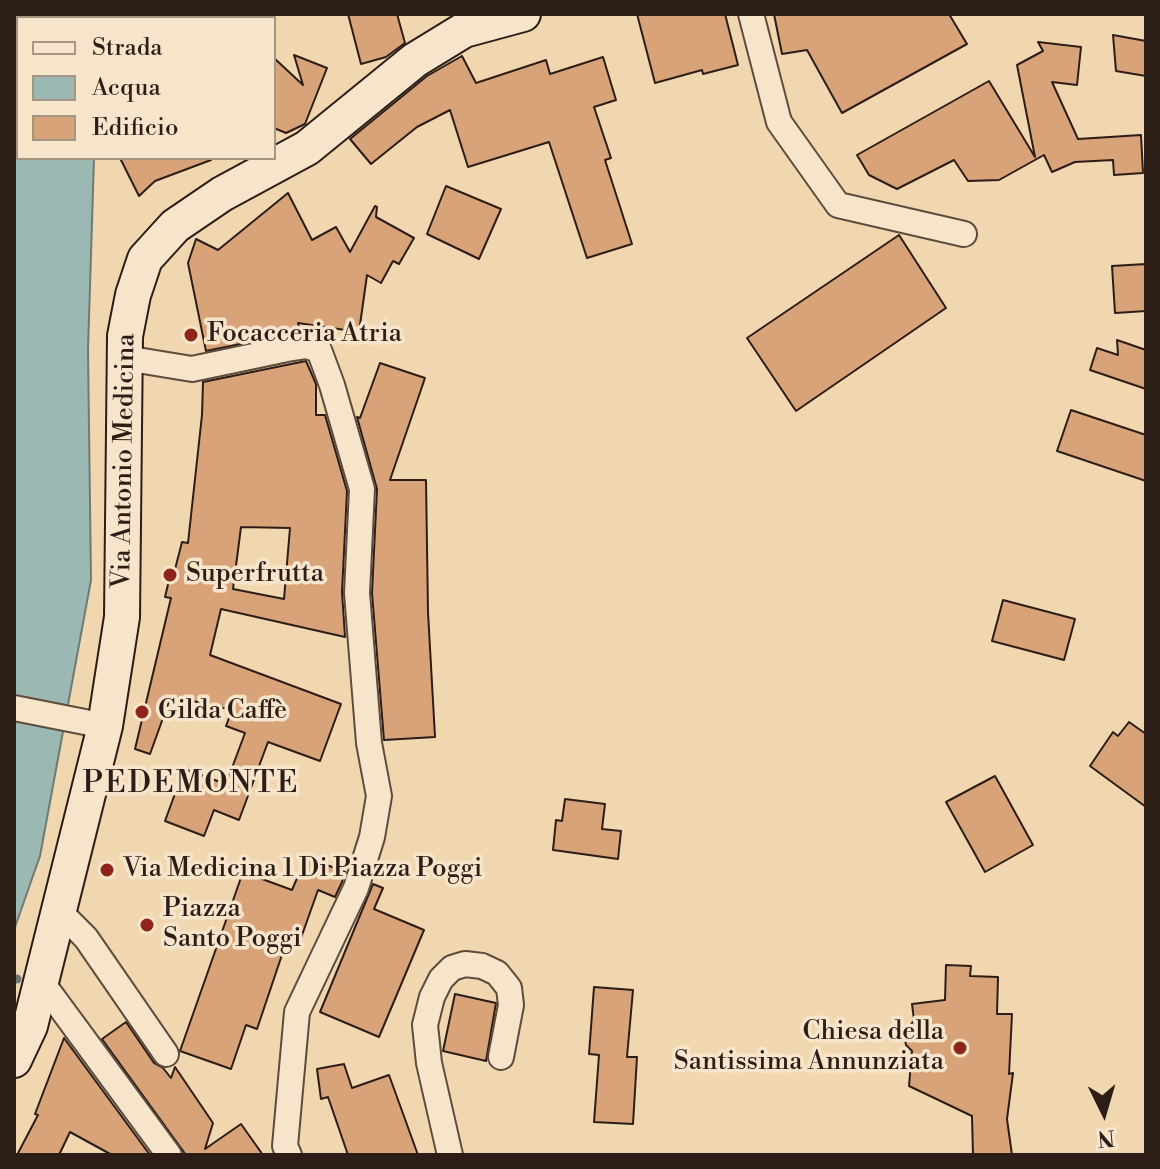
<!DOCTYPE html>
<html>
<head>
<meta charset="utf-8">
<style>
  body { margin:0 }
  #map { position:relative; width:1160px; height:1169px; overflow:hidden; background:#f1d7af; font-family:"Libre Bodoni",serif }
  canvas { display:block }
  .frame { position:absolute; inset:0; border:16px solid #2c1d17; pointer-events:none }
  .legend { position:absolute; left:16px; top:16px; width:260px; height:144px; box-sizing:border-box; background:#f6e5cb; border:2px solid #a59583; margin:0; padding:10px 14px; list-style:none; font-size:24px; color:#2c1d17 }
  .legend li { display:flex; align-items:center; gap:16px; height:40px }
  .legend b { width:40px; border:2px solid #a59583 }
  .north { position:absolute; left:1064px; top:1073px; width:80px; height:80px; -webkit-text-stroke:6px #f6e5cb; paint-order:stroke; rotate:175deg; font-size:22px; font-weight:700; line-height:32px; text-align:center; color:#2c1d17 }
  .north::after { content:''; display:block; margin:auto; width:28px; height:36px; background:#2c1d17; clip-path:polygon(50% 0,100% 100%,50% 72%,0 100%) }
</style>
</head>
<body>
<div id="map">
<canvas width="1160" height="1169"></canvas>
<div class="frame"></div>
<ul class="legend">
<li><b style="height:10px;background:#f6e5cb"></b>Strada</li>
<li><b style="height:22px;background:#9cb8b3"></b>Acqua</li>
<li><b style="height:22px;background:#d9a37a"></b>Edificio</li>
</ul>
<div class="north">N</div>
</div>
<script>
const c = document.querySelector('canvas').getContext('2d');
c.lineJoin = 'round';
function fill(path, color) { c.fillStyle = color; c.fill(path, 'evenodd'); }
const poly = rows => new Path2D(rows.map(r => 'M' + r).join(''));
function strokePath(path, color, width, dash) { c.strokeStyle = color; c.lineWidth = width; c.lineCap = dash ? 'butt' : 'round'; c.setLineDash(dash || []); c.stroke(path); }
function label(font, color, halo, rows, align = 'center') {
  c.font = font + ' "Libre Bodoni",serif'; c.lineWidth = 7; c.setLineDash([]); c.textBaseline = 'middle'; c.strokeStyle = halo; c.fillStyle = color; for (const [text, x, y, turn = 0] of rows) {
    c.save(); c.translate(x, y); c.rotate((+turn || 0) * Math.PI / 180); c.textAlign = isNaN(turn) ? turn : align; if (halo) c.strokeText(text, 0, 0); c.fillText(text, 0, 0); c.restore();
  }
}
const water = poly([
  [14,14,174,14,169,18,18,18,18,158,94,158,88,350,91,580,40,856,14,930,14,14]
]);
fill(water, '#9cb8b3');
strokePath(water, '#6f7a75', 2);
strokePath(poly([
  [14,979,17,979]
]), '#6f7a75', 9);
const building = poly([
  [348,14,397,14,405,43,386,57,361,64,348,14],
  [637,14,725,14,738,65,703,74,702,70,655,83,637,14],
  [774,14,949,14,967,44,842,113,807,50,782,54,774,14],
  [1113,35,1146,41,1146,76,1116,71,1113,35],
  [1038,42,1081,47,1077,85,1052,82,1078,139,1141,135,1143,173,1114,175,1113,160,1075,162,1052,172,1044,155,999,180,968,181,954,160,897,189,869,175,857,155,989,81,1035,157,1017,65,1043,51,1038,42],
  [294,55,327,68,305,124,286,133,274,128,274,58,303,85,294,55],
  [462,56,476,83,546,60,550,74,603,57,616,100,594,107,611,158,605,160,632,244,587,258,549,142,468,167,450,110,417,127,371,164,350,139,427,76,462,56],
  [120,158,210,158,211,160,155,181,139,196,120,158],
  [446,186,501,209,479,259,427,234,446,186],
  [288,193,312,240,336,227,350,252,375,206,377,207,376,217,414,238,399,264,393,261,381,283,367,275,359,332,298,323,300,332,206,351,188,263,196,239,218,250,288,193],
  [899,235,946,308,796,411,747,338,899,235],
  [1146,264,1146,311,1115,313,1112,266,1146,264],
  [1117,340,1146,350,1146,389,1090,370,1097,348,1118,355,1117,340],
  [306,361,316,384,316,415,325,415,347,491,342,592,345,637,221,609,210,655,341,704,320,761,268,742,239,820,214,810,204,836,165,821,184,769,226,784,245,733,226,726,232,710,171,696,150,754,135,749,171,598,165,597,170,576,173,577,182,542,188,543,202,415,203,382,306,361],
  [241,527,290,528,284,599,233,589,241,527],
  [380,363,425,378,390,480,426,480,428,612,435,737,384,740,372,593,377,489,357,417,360,418,380,363],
  [1071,410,1146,435,1146,481,1057,451,1071,410],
  [1003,600,1075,619,1064,660,992,641,1003,600],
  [1129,722,1146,734,1146,807,1090,766,1113,732,1118,736,1129,722],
  [995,776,1033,845,985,872,946,802,995,776],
  [565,799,605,804,602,829,621,831,618,859,553,850,556,820,562,821,565,799],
  [306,857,345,872,342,882,335,897,318,890,301,938,289,934,257,1029,246,1025,231,1069,180,1051,243,872,292,890,306,857],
  [373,884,383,888,374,909,424,930,379,1037,320,1012,373,884],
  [946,965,971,966,970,976,998,977,997,1014,1012,1014,1009,1074,1013,1073,1007,1119,1012,1155,973,1155,972,1116,909,1086,912,1051,906,1045,904,1034,914,1020,912,1004,945,1000,946,965],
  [594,987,633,990,627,1057,637,1057,633,1124,594,1122,599,1055,589,1054,594,987],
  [455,994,496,1003,486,1061,443,1051,455,994],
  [126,1022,154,1063,163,1068,171,1078,175,1067,213,1123,205,1149,241,1124,263,1155,186,1155,102,1039,126,1022],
  [64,1038,150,1155,112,1155,70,1132,59,1155,17,1155,38,1115,35,1114,64,1038],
  [344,1064,352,1088,389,1075,418,1155,348,1155,328,1097,321,1099,317,1069,344,1064]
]);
fill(building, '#d9a37a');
strokePath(building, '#2c1d17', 2);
const street = poly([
  [751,14,779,122,838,205,964,234],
  [125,358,192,369,287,349,307,346,319,350,332,385,362,489,357,593,369,743,379,796,372,837,356,888,297,1012,285,1146,289,1155],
  [14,708,105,726],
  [58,910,86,938,166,1054],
  [41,981,169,1155],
  [450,1155,429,1063,425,1025,432,997,441,979,452,968,465,964,482,966,497,973,509,988,511,1005,501,1057]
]);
const secondary = poly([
  [14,1060,30,1026,105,726,122,617,125,336,133,295,145,259,175,226,222,194,307,148,415,60,464,30,523,14]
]);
strokePath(street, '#5d4c3d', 28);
strokePath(secondary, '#2c1d17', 38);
strokePath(street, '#f6e5cb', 24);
strokePath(secondary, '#f6e5cb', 34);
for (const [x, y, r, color] of [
  [191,335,8,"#8f2418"],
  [170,575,8,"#8f2418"],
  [142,712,8,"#8f2418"],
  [107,870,8,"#8f2418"],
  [147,925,8,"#8f2418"],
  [960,1048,8,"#8f2418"]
]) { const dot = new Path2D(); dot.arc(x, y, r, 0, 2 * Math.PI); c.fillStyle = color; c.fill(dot); strokePath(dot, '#f6e5cb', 3); }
label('26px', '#2c1d17', '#f6e5cb', [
  ["Focacceria Atria",207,335],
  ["Superfrutta",186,575],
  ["Gilda Caffè",158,712],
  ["Via Medicina 1 Di Piazza Poggi",123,870],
  ["Piazza",163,910],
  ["Santo Poggi",163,940],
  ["Chiesa della",944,1033,"right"],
  ["Santissima Annunziata",944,1063,"right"]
], 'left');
label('26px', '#2c1d17', '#f6e5cb', [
  ["Via Antonio Medicina",125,461,-89]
]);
c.letterSpacing = '2px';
label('30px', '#2c1d17', '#f6e5cb', [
  ["PEDEMONTE",191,785]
]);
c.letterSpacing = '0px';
</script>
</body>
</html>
